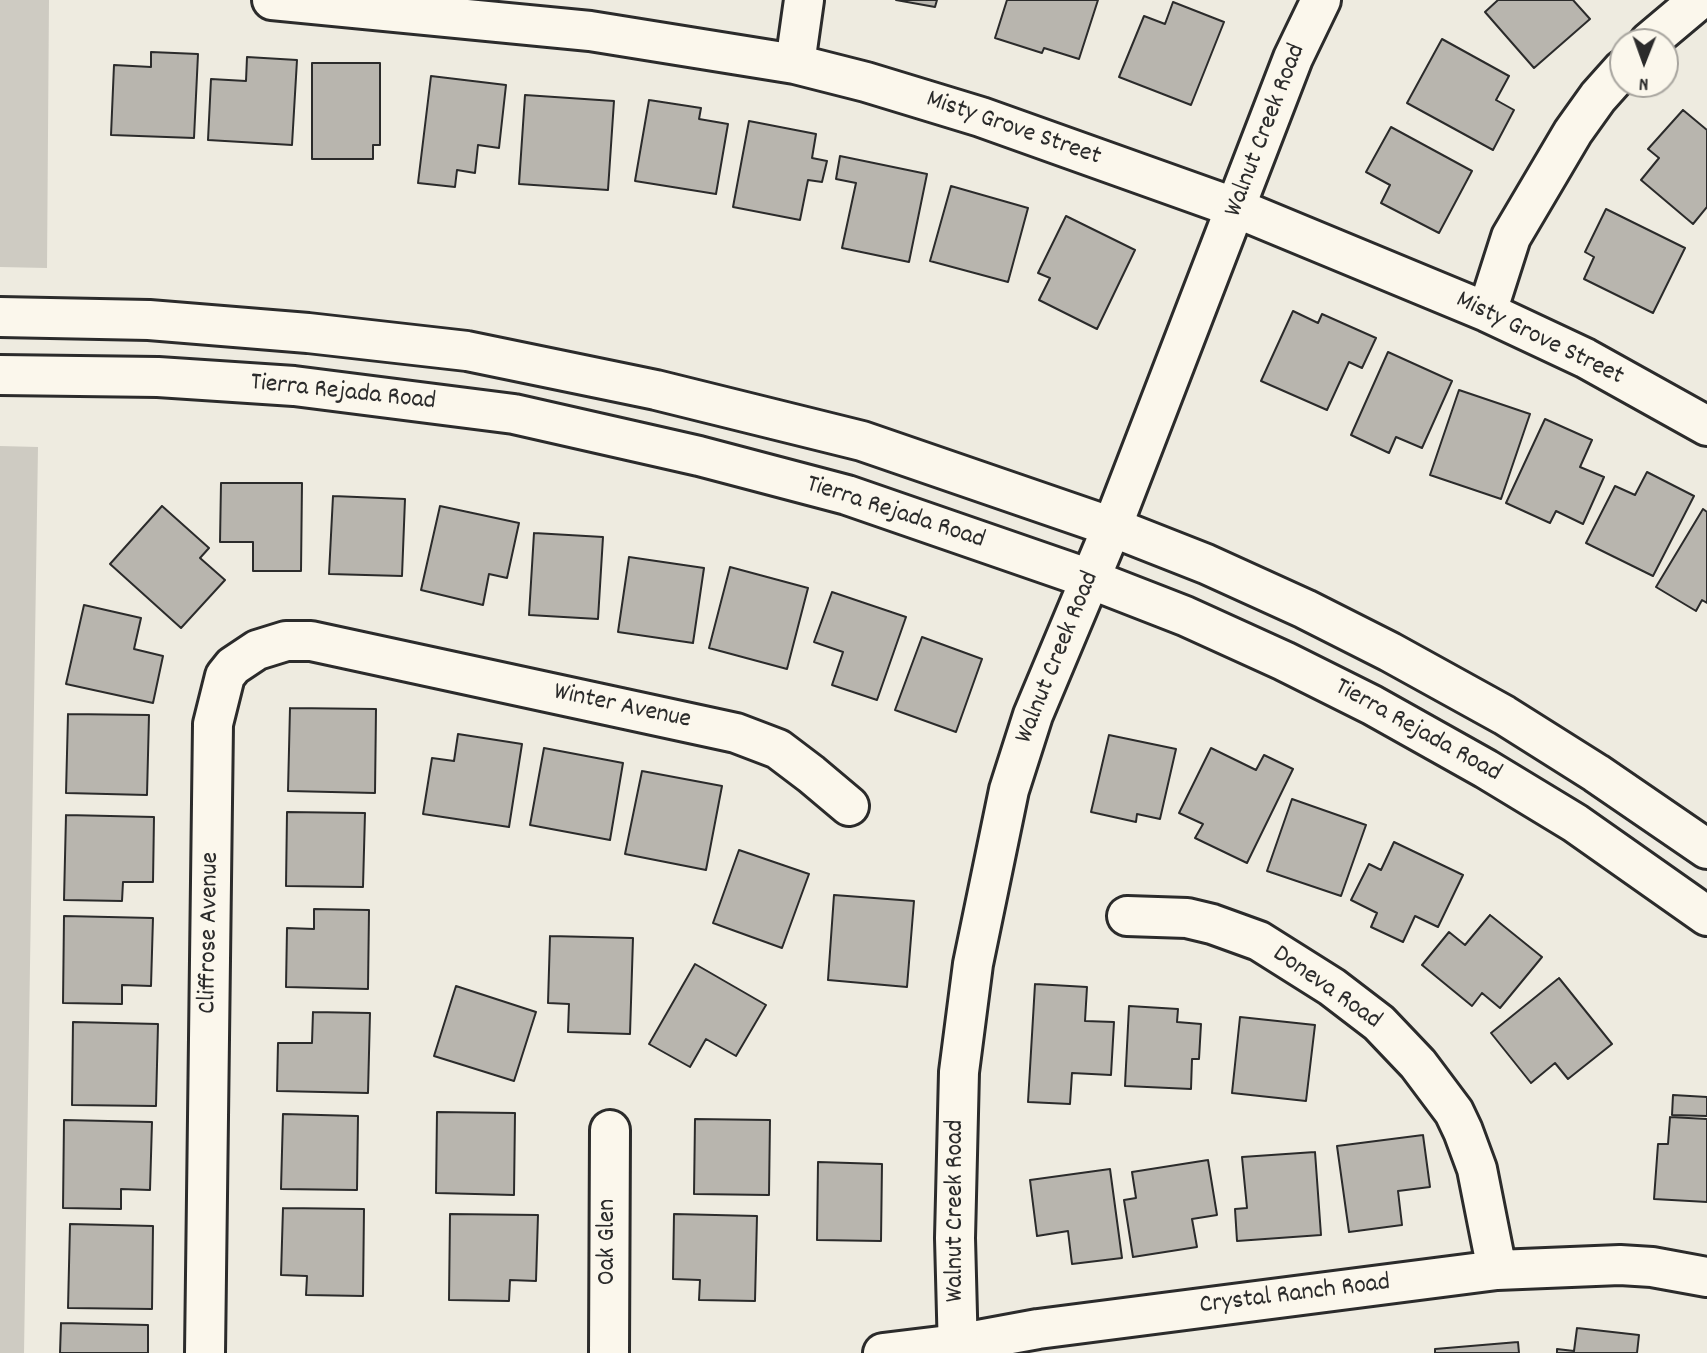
<!DOCTYPE html>
<html>
<head>
<meta charset="utf-8">
<style>
  body { margin:0 }
  #map { position:relative; width:1707px; height:1353px; overflow:hidden; background:#eeebe0; font-family:Dekko,sans-serif }
  canvas { display:block }
  .north { position:absolute; left:1609px; top:28px; width:70px; height:70px; box-sizing:border-box; background:#fbf7ec; border:2px solid #a8a59f; border-radius:50%; rotate:181deg; font-size:19px; font-weight:700; line-height:28px; text-align:center; color:#2b2b2b }
  .north::after { content:''; display:block; margin:auto; width:24px; height:32px; background:#2b2b2b; clip-path:polygon(50% 0,100% 100%,50% 72%,0 100%) }
</style>
</head>
<body>
<div id="map">
<canvas width="1707" height="1353"></canvas>
<div class="north">N</div>
</div>
<script>
const c = document.querySelector('canvas').getContext('2d');
c.lineJoin = 'round';
function fill(path, color) { c.fillStyle = color; c.fill(path, 'evenodd'); }
const poly = rows => new Path2D(rows.map(r => 'M' + r).join(''));
function strokePath(path, color, width, dash) { c.strokeStyle = color; c.lineWidth = width; c.lineCap = dash ? 'butt' : 'round'; c.setLineDash(dash || []); c.stroke(path); }
function label(font, color, halo, rows, align = 'center') {
  c.font = font + ' Dekko,sans-serif'; c.lineWidth = 5; c.setLineDash([]); c.textBaseline = 'middle'; c.strokeStyle = halo; c.fillStyle = color; for (const [text, x, y, turn = 0] of rows) {
    c.save(); c.translate(x, y); c.rotate((+turn || 0) * Math.PI / 180); c.textAlign = isNaN(turn) ? turn : align; if (halo) c.strokeText(text, 0, 0); c.fillText(text, 0, 0); c.restore();
  }
}
fill(poly([
  [0,0,49,0,47,268,0,267],
  [0,446,38,447,24,1353,0,1353]
]), '#cecbc2');
const building = poly([
  [896,0,937,0,935,7,896,0],
  [1007,0,1098,0,1079,59,1044,48,1042,53,995,38,1007,0],
  [1498,0,1573,0,1590,19,1534,68,1485,12,1498,0],
  [1173,2,1224,22,1191,105,1119,77,1144,16,1165,24,1173,2],
  [1442,39,1509,76,1496,100,1514,110,1493,150,1407,103,1442,39],
  [151,52,198,54,194,138,111,135,114,65,151,67,151,52],
  [247,57,297,60,292,145,208,140,211,79,246,81,247,57],
  [312,63,380,63,380,145,373,145,373,159,312,159,312,63],
  [431,76,506,85,499,148,478,145,475,173,457,170,455,187,418,183,431,76],
  [525,95,614,101,608,190,519,184,525,95],
  [649,100,701,108,699,119,728,124,716,194,635,181,649,100],
  [1683,110,1707,130,1707,207,1693,224,1641,180,1659,158,1648,149,1683,110],
  [749,121,816,134,812,158,827,161,822,182,808,180,800,220,733,207,749,121],
  [1391,127,1472,171,1439,233,1381,203,1390,185,1366,172,1391,127],
  [840,156,927,174,909,262,842,248,856,183,836,179,840,156],
  [951,186,1028,208,1008,282,930,261,951,186],
  [1606,209,1685,248,1653,313,1584,279,1594,257,1585,252,1606,209],
  [1066,216,1135,250,1097,329,1039,300,1050,278,1038,273,1066,216],
  [1293,311,1318,323,1322,314,1376,338,1362,368,1349,362,1327,410,1261,381,1293,311],
  [1388,352,1452,381,1422,448,1396,437,1389,453,1351,435,1388,352],
  [1459,390,1530,414,1501,499,1430,475,1459,390],
  [1545,419,1592,440,1580,467,1604,477,1583,524,1556,511,1550,523,1506,503,1545,419],
  [1647,472,1694,496,1653,576,1586,543,1615,486,1635,495,1647,472],
  [221,483,302,483,301,571,253,571,253,542,220,542,221,483],
  [333,496,405,499,402,576,329,574,333,496],
  [162,506,209,548,200,558,225,580,181,628,110,564,162,506],
  [440,506,519,523,507,578,489,574,483,605,421,590,440,506],
  [1703,509,1707,512,1707,603,1702,600,1696,611,1656,587,1703,509],
  [534,533,603,537,598,619,529,615,534,533],
  [629,557,704,568,693,643,618,632,629,557],
  [730,567,808,588,787,669,709,648,730,567],
  [832,592,906,617,877,700,832,685,843,652,814,642,832,592],
  [84,605,141,618,134,649,163,656,153,703,66,684,84,605],
  [922,637,982,659,956,732,895,710,922,637],
  [290,708,376,709,375,793,288,791,290,708],
  [68,714,149,715,147,795,66,793,68,714],
  [458,734,522,744,509,827,423,814,432,758,454,761,458,734],
  [1109,735,1176,749,1160,819,1137,814,1136,822,1091,812,1109,735],
  [544,748,623,763,610,840,530,825,544,748],
  [1211,748,1256,770,1264,755,1293,769,1247,863,1195,838,1203,824,1179,813,1211,748],
  [642,771,722,786,706,870,625,854,642,771],
  [1292,799,1366,825,1341,896,1267,871,1292,799],
  [287,812,365,813,363,887,286,886,287,812],
  [66,815,154,817,153,882,123,882,122,901,64,900,66,815],
  [1394,842,1463,875,1438,927,1415,916,1403,942,1371,927,1377,913,1351,900,1369,864,1381,870,1394,842],
  [739,850,809,874,782,948,713,923,739,850],
  [834,895,914,901,907,987,828,980,834,895],
  [314,909,369,910,368,989,286,987,287,928,314,929,314,909],
  [1490,915,1542,957,1500,1008,1482,993,1472,1006,1422,965,1449,932,1465,945,1490,915],
  [64,916,153,918,151,986,122,985,122,1004,63,1003,64,916],
  [550,936,633,938,630,1034,568,1032,569,1004,548,1003,550,936],
  [695,964,766,1005,736,1056,706,1039,690,1067,649,1044,695,964],
  [1559,978,1612,1044,1568,1079,1555,1063,1531,1083,1491,1033,1559,978],
  [1035,984,1087,987,1085,1021,1114,1022,1111,1075,1072,1073,1070,1104,1028,1102,1035,984],
  [456,986,536,1012,514,1081,434,1056,456,986],
  [1129,1006,1178,1009,1177,1022,1201,1024,1199,1059,1192,1059,1191,1089,1125,1086,1129,1006],
  [313,1012,370,1013,368,1093,277,1091,278,1043,312,1043,313,1012],
  [1240,1017,1315,1025,1306,1101,1232,1093,1240,1017],
  [73,1022,158,1024,156,1106,72,1105,73,1022],
  [1673,1095,1707,1097,1707,1116,1672,1115,1673,1095],
  [437,1112,515,1113,514,1195,436,1193,437,1112],
  [283,1114,358,1116,357,1190,281,1189,283,1114],
  [1670,1117,1707,1119,1707,1202,1654,1199,1658,1144,1668,1144,1670,1117],
  [695,1119,770,1120,769,1195,694,1194,695,1119],
  [64,1120,152,1122,150,1190,121,1189,121,1209,63,1208,64,1120],
  [1423,1135,1430,1187,1398,1191,1402,1225,1349,1232,1337,1146,1423,1135],
  [1315,1152,1321,1235,1237,1241,1235,1209,1247,1208,1242,1157,1315,1152],
  [1208,1160,1217,1215,1192,1219,1197,1247,1133,1257,1124,1200,1136,1198,1132,1172,1208,1160],
  [818,1162,882,1164,881,1241,817,1240,818,1162],
  [1110,1169,1122,1258,1072,1264,1068,1231,1037,1236,1030,1180,1110,1169],
  [283,1208,364,1209,363,1296,306,1295,307,1276,281,1275,283,1208],
  [450,1214,538,1215,536,1281,510,1280,509,1301,449,1300,450,1214],
  [674,1214,757,1216,755,1301,699,1300,700,1280,673,1279,674,1214],
  [70,1224,153,1226,152,1309,68,1308,70,1224],
  [61,1323,148,1325,148,1353,60,1353,61,1323],
  [1577,1328,1639,1335,1637,1353,1557,1353,1557,1349,1574,1351,1577,1328],
  [1518,1342,1519,1353,1435,1353,1435,1349,1518,1342]
]);
fill(building, '#b8b5ae');
strokePath(building, '#2b2b2b', 2);
const minor = poly([
  [272,0,590,31,795,64,866,82,981,117,1236,208,1306,237,1487,312,1585,358,1707,426],
  [1649,42,1699,0],
  [795,64,804,0],
  [1487,312,1511,237,1573,132,1598,97,1623,69],
  [1127,916,1187,918,1212,924,1259,941,1332,987,1379,1023,1418,1064,1454,1112,1463,1131,1477,1169,1497,1270],
  [205,1353,213,724,225,676,233,666,257,650,286,641,311,641,736,733,778,749,811,774,849,806],
  [609,1353,610,1130],
  [883,1353,957,1344,1038,1329,1497,1270,1620,1265,1652,1267,1707,1277]
]);
const tertiary = poly([
  [958,1353,955,1238,959,1072,973,964,1009,790,1033,715,1112,527,1293,58,1321,0]
]);
const secondary = poly([
  [0,317,149,320,308,333,467,351,656,390,862,441,1112,527,1206,564,1305,609,1390,652,1504,715,1596,773,1707,849],
  [0,375,158,377,294,386,514,414,699,456,847,495,1090,579,1185,616,1284,661,1372,705,1486,769,1575,823,1707,916]
]);
strokePath(minor, '#2b2b2b', 44);
strokePath(tertiary, '#2b2b2b', 44);
strokePath(secondary, '#2b2b2b', 44);
strokePath(minor, '#fbf7ec', 38);
strokePath(tertiary, '#fbf7ec', 38);
strokePath(secondary, '#fbf7ec', 38);
label('26px', '#2b2b2b', '#fbf7ec', [
  ["Misty Grove Street",1013,130,19],
  ["Walnut Creek Road",1267,131,-69],
  ["Misty Grove Street",1539,340,26],
  ["Tierra Rejada Road",343,394,6],
  ["Tierra Rejada Road",895,514,18],
  ["Walnut Creek Road",1059,658,-68],
  ["Winter Avenue",622,708,12],
  ["Tierra Rejada Road",1417,732,29],
  ["Cliffrose Avenue",211,933,-89],
  ["Doneva Road",1326,989,35],
  ["Walnut Creek Road",957,1211,-90],
  ["Oak Glen",609,1242,-90],
  ["Crystal Ranch Road",1295,1296,-7]
]);
</script>
</body>
</html>
